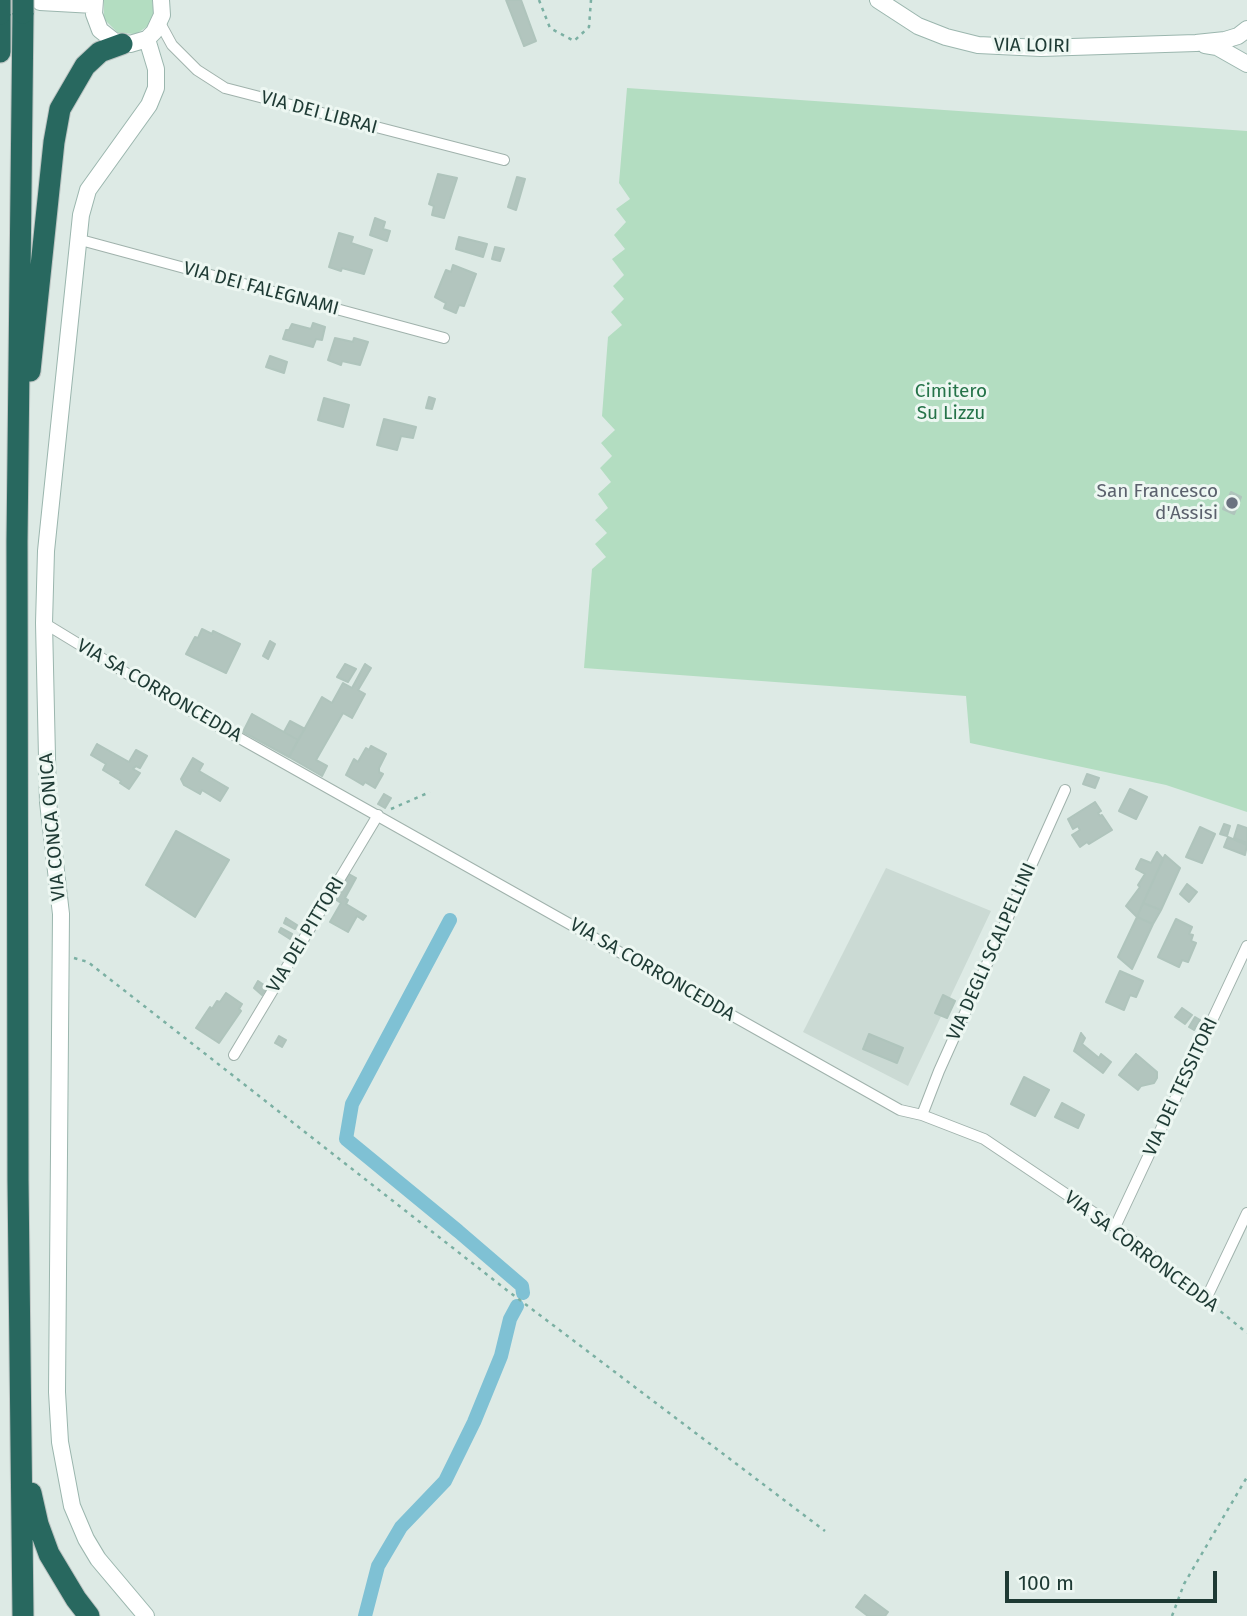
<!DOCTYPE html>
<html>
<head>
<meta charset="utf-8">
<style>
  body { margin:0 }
  #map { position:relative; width:1247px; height:1616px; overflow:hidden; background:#ddeae5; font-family:"Fira Sans",sans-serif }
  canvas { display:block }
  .scale { position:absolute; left:1005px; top:1571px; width:212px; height:32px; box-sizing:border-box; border:4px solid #1e3a34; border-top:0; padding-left:9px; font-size:21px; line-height:24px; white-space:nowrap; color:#1e3a34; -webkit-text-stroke:5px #edf7f2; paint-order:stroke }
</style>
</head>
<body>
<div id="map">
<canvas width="1247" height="1616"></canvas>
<div class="scale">100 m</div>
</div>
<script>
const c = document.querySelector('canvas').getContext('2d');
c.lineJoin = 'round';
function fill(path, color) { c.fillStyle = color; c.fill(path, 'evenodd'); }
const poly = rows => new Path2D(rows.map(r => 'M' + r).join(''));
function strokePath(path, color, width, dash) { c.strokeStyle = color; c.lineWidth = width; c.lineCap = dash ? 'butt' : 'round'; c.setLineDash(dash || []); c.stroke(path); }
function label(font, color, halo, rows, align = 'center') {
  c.font = font + ' "Fira Sans",sans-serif'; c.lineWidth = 6; c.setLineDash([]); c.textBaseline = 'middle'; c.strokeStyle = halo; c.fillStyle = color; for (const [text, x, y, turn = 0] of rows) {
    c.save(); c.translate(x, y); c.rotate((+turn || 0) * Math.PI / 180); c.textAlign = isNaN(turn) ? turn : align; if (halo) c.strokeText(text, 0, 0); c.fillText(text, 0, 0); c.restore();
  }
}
fill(poly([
  [886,868,991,911,908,1086,803,1032]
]), '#cbdad4');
fill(poly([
  [104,0,152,0,154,14,152,20,148,26,136,34,118,33,104,19],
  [627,88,1247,131,1247,812,1166,785,970,743,966,696,584,668,592,569,606,557,595,544,607,533,595,520,608,508,598,494,611,482,600,468,612,456,601,443,615,430,602,416,608,337,622,325,611,312,624,299,613,286,624,275,612,259,625,249,614,235,626,222,616,209,630,199,619,183]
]), '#b3ddc1');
strokePath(poly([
  [450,920,352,1104,346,1139,458,1231,522,1286,523,1293],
  [365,1616,378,1566,401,1527,445,1481,474,1422,501,1356,510,1319,517,1306]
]), '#7fc1d4', 14);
const building = poly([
  [506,0,521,0,536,41,524,46,506,0],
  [438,174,457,178,444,218,432,215,434,206,429,204,438,174],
  [517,177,525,179,516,210,508,207,517,177],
  [375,218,385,222,383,229,390,231,387,241,370,235,375,218],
  [339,233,353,237,351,243,372,250,364,274,342,268,341,271,329,267,339,233],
  [459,237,487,244,483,257,456,249,459,237],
  [495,247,504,249,500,261,492,259,495,247],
  [453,265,476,274,464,306,459,305,456,313,444,308,446,303,435,297,446,270,451,272,453,265],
  [313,323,325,327,322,340,316,339,313,347,283,339,286,330,289,330,292,324,311,329,313,323],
  [335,338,353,342,354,338,368,342,360,365,342,361,341,365,328,360,335,338],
  [270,356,287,362,284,373,266,367,270,356],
  [429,397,435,399,432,409,426,408,429,397],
  [324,398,349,405,343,427,318,420,324,398],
  [384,419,416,427,413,438,401,436,397,450,377,445,384,419],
  [1231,492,1241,497,1234,514,1223,509,1231,492],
  [202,629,212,634,213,631,240,644,226,673,186,654,195,637,198,638,202,629],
  [270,641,275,644,268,659,263,656,270,641],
  [345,664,356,669,348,682,337,677,345,664],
  [365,664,371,668,358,690,365,694,352,718,343,713,316,760,327,766,322,776,289,757,322,697,332,703,343,683,352,688,365,664],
  [252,714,298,740,289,757,243,732,252,714],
  [290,721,305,729,298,740,284,732,290,721],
  [97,744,129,762,136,750,147,756,140,768,136,766,133,769,140,773,129,789,120,783,121,781,103,770,106,764,91,755,97,744],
  [371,746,386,754,379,768,379,772,383,774,375,788,365,782,363,785,346,775,354,759,358,762,366,748,369,750,371,746],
  [193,758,203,764,199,771,228,788,220,801,202,790,200,794,184,785,181,779,193,758],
  [1087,774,1099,778,1095,788,1083,784,1087,774],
  [1130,789,1147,797,1136,819,1119,811,1130,789],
  [384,794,391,798,385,808,378,804,384,794],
  [1095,802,1101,811,1098,813,1100,816,1102,815,1112,830,1089,844,1087,842,1080,847,1072,835,1080,830,1078,826,1073,829,1068,819,1095,802],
  [1224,824,1230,826,1227,836,1220,834,1224,824],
  [1238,825,1247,828,1247,843,1234,838,1238,825],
  [1200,827,1215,834,1202,863,1186,857,1200,827],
  [176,831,229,860,195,917,146,885,176,831],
  [1228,837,1247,845,1245,855,1224,847,1228,837],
  [1157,852,1163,859,1137,917,1126,906,1140,887,1138,885,1145,874,1136,869,1141,859,1151,863,1157,852],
  [1165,855,1180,868,1161,910,1143,903,1165,855],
  [347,873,356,878,345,898,348,900,346,904,366,916,363,920,357,916,348,932,330,922,341,903,332,897,347,873],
  [1187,884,1197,892,1189,902,1180,894,1187,884],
  [1143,903,1161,910,1153,924,1137,917,1143,903],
  [1137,917,1153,924,1132,969,1118,957,1137,917],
  [286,918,297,925,295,929,284,923,286,918],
  [1176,919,1192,927,1189,934,1193,935,1191,941,1196,943,1188,962,1182,960,1179,967,1158,957,1176,919],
  [281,928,292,934,290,939,279,932,281,928],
  [1120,971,1143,981,1136,997,1130,995,1124,1010,1106,1002,1120,971],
  [258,981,267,987,262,995,254,988,258,981],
  [226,993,242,1004,239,1009,241,1011,219,1043,196,1028,210,1007,212,1009,217,1001,220,1002,226,993],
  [943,995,955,1001,947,1018,935,1013,943,995],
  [1182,1008,1192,1015,1185,1024,1175,1017,1182,1008],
  [1195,1017,1200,1020,1194,1030,1189,1027,1195,1017],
  [1081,1033,1085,1038,1082,1044,1099,1058,1101,1054,1111,1062,1103,1073,1074,1051,1081,1033],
  [869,1034,903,1048,897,1063,863,1049,869,1034],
  [279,1036,286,1040,282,1047,275,1043,279,1036],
  [1136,1054,1157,1072,1157,1078,1154,1083,1141,1086,1138,1090,1119,1075,1136,1054],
  [1024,1077,1049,1090,1035,1116,1011,1104,1024,1077],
  [1062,1103,1084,1115,1078,1128,1055,1117,1062,1103],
  [865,1595,888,1612,885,1616,868,1616,856,1607,865,1595]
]);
fill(building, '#b2c5be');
strokePath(building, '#afc4bc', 2);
const street = poly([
  [160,23,172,45,197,70,225,88,504,160],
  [77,239,444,338],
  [44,623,154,690,900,1110,922,1115,984,1139,1115,1227,1206,1299,1247,1213],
  [234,1055,378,815],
  [922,1115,939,1071,1065,790],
  [1115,1227,1247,946]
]);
const secondary = poly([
  [95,0,94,14,100,30,114,41,130,44,147,39,154,32,162,15,161,0],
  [878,0,918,26,946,37,978,45,1041,48,1196,43,1225,40,1238,36,1247,29],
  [40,2,94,5],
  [1205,45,1217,47,1247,64],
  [146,1616,98,1559,86,1539,72,1506,60,1442,57,1392,61,914,48,802,44,623,46,551,81,215,88,190,149,105,156,88,156,69,147,39]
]);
const highway = poly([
  [23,13,17,541,18,1180,23,1616],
  [0,52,0,14],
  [30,371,54,142,60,109,85,66,100,52,122,44],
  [31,1493,38,1524,49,1554,76,1599,89,1616]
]);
strokePath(street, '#a0b2ac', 12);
strokePath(secondary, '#9bb6ae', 18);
strokePath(highway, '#bcc4c2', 23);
strokePath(poly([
  [539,0,550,28,574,41,589,27,591,0],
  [391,809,430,792],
  [74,958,88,962,504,1288,825,1531],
  [1214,1306,1247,1333],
  [1172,1616,1184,1584,1247,1477]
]), '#7bb0a3', 2.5, [3.5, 5]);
strokePath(street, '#fff', 10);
strokePath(secondary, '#fff', 16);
strokePath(highway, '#28685f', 21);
const highwayBridge = poly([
  [0,0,0,14],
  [23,0,23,13]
]);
strokePath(highwayBridge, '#bcc4c2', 23, []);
strokePath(highwayBridge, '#28685f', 21);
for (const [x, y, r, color] of [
  [1232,503,7,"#6b7280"]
]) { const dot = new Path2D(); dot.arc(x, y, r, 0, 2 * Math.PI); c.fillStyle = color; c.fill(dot); strokePath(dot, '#edf7f2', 2.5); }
label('19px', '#1e3a34', '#edf7f2', [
  ["VIA LOIRI",1032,46,1],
  ["VIA DEI LIBRAI",319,113,15],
  ["VIA DEI FALEGNAMI",261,289,15],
  ["VIA SA CORRONCEDDA",159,691,30],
  ["VIA CONCA ONICA",53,827,-95],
  ["VIA DEI PITTORI",306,935,-59],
  ["VIA DEGLI SCALPELLINI",992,952,-66],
  ["VIA SA CORRONCEDDA",652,970,30],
  ["VIA DEI TESSITORI",1181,1087,-65],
  ["VIA SA CORRONCEDDA",1141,1252,37]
]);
label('19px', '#257349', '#edf7f2', [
  ["Cimitero",951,392],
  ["Su Lizzu",951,414]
]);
label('19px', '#5b616d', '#edf7f2', [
  ["San Francesco",1218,492],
  ["d'Assisi",1218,514]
], 'right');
</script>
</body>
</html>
